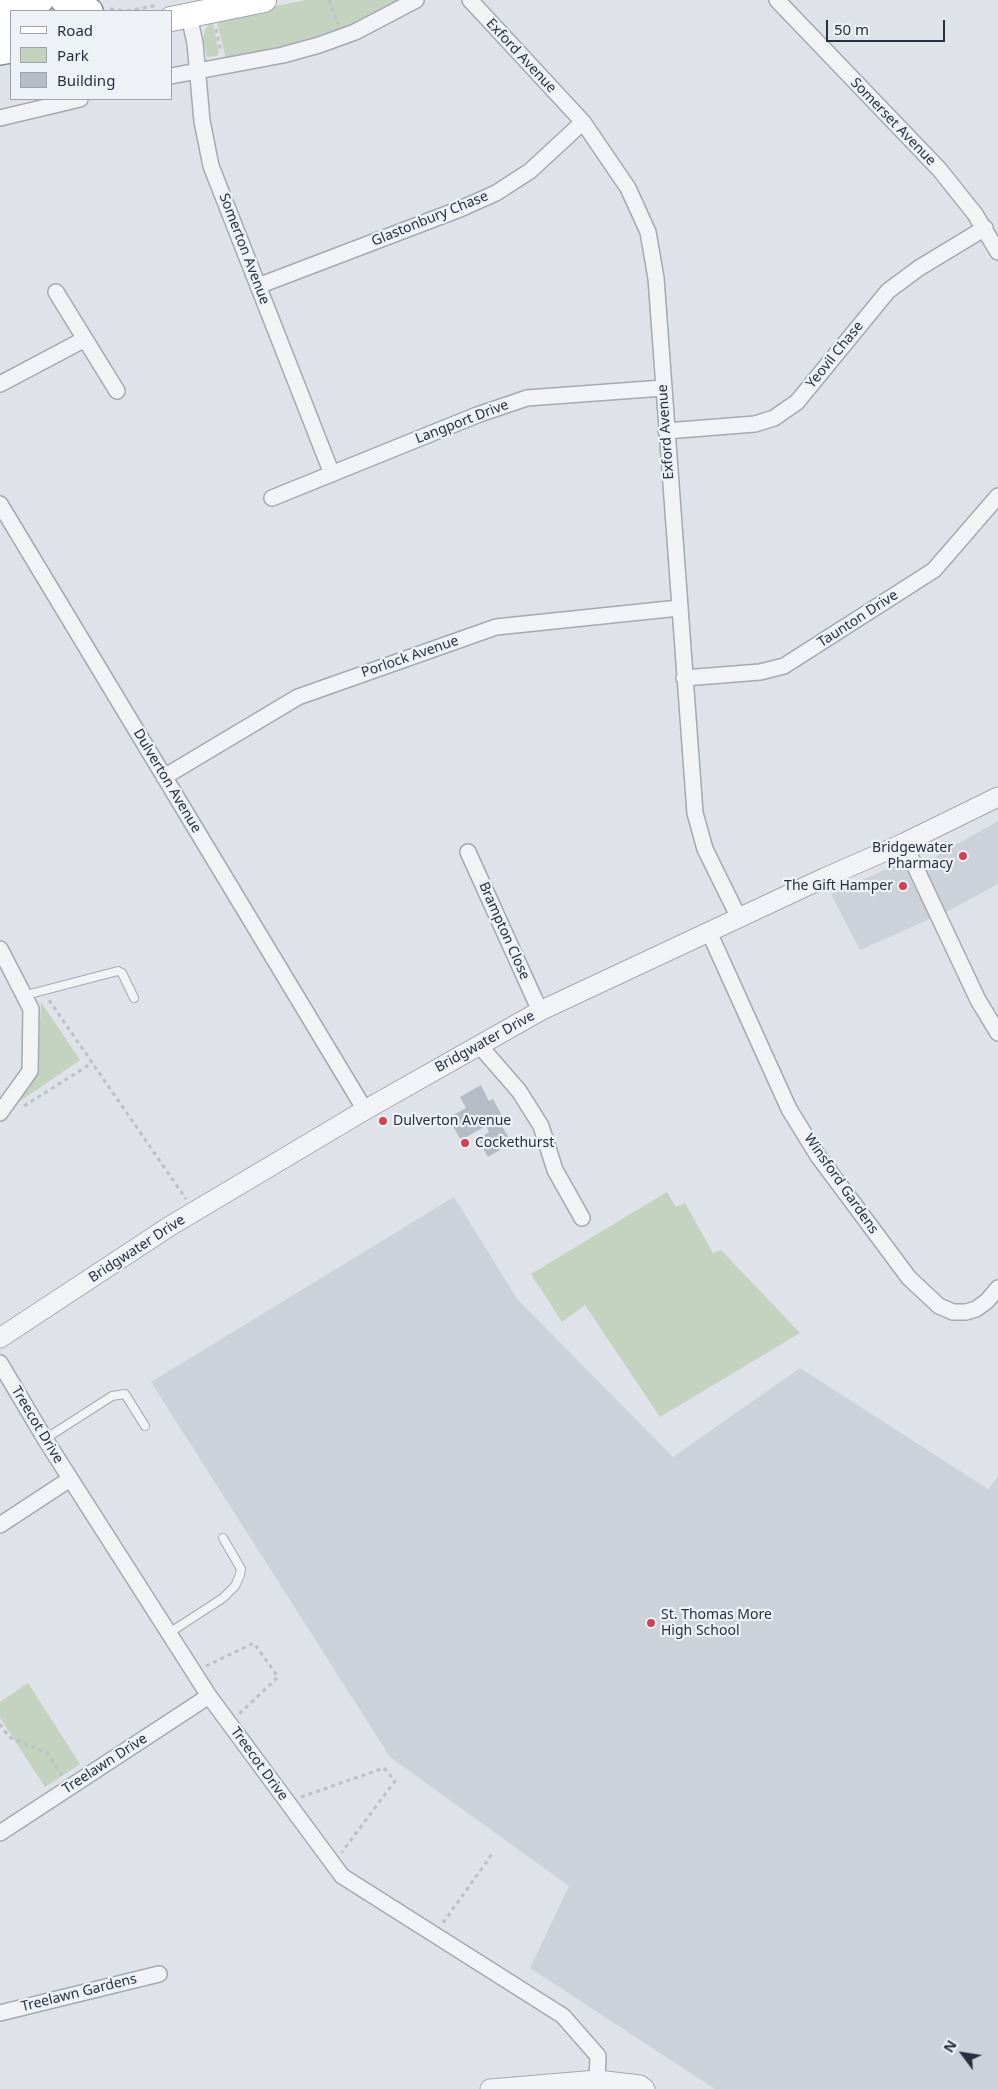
<!DOCTYPE html>
<html>
<head>
<meta charset="utf-8">
<style>
  body { margin:0 }
  #map { position:relative; width:998px; height:2089px; overflow:hidden; background:#dfe2e8; font-family:"Noto Sans",sans-serif }
  canvas { display:block }
  .legend { position:absolute; left:10px; top:10px; width:162px; height:90px; box-sizing:border-box; background:#eef1f6; border:1px solid #9fa3ad; margin:0; padding:6px 9px; list-style:none; font-size:15px; color:#282f3f }
  .legend li { display:flex; align-items:center; gap:10px; height:25px }
  .legend b { width:25px; border:1px solid #9fa3ad }
  .north { position:absolute; left:938px; top:2029px; width:50px; height:50px; -webkit-text-stroke:4px #eef1f6; paint-order:stroke; rotate:301deg; font-size:14px; font-weight:700; line-height:20px; text-align:center; color:#282f3f }
  .north::after { content:''; display:block; margin:auto; width:18px; height:22px; background:#282f3f; clip-path:polygon(50% 0,100% 100%,50% 72%,0 100%) }
  .scale { position:absolute; left:826px; top:20px; width:119px; height:22px; box-sizing:border-box; border:2px solid #282f3f; border-top:0; padding-left:6px; font-size:15px; line-height:18px; white-space:nowrap; color:#282f3f; -webkit-text-stroke:4px #eef1f6; paint-order:stroke }
</style>
</head>
<body>
<div id="map">
<canvas width="998" height="2089"></canvas>
<ul class="legend">
<li><b style="height:6px;background:#fff"></b>Road</li>
<li><b style="height:14px;background:#c4d2c0"></b>Park</li>
<li><b style="height:14px;background:#b6bbc5"></b>Building</li>
</ul>
<div class="north">N</div>
<div class="scale">50 m</div>
</div>
<script>
const c = document.querySelector('canvas').getContext('2d');
c.lineJoin = 'round';
function fill(path, color) { c.fillStyle = color; c.fill(path, 'evenodd'); }
const poly = rows => new Path2D(rows.map(r => 'M' + r).join(''));
function strokePath(path, color, width, dash) { c.strokeStyle = color; c.lineWidth = width; c.lineCap = dash ? 'butt' : 'round'; c.setLineDash(dash || []); c.stroke(path); }
function label(font, color, halo, rows, align = 'center') {
  c.font = font + ' "Noto Sans",sans-serif'; c.lineWidth = 4.5; c.setLineDash([]); c.textBaseline = 'middle'; c.strokeStyle = halo; c.fillStyle = color; for (const [text, x, y, turn = 0] of rows) {
    c.save(); c.translate(x, y); c.rotate((+turn || 0) * Math.PI / 180); c.textAlign = isNaN(turn) ? turn : align; if (halo) c.strokeText(text, 0, 0); c.fillText(text, 0, 0); c.restore();
  }
}
fill(poly([
  [998,821,998,884,950,910,860,950,831,894,898,864,931,859],
  [454,1197,518,1300,673,1457,800,1368,988,1489,998,1477,998,2089,715,2089,530,1968,569,1886,390,1757,151,1382]
]), '#cdd1da');
fill(poly([
  [306,0,410,0,350,29,278,54,226,59,216,18],
  [210,22,213,24,219,52,217,56,207,57,203,39,205,30],
  [41,1002,80,1060,16,1104,38,1068],
  [667,1192,676,1207,685,1203,713,1253,721,1250,800,1333,660,1417,585,1305,562,1322,531,1274],
  [28,1683,80,1764,45,1787,0,1718,0,1702]
]), '#c4d2c0');
fill(poly([
  [481,1085,489,1101,493,1099,506,1123,502,1126,512,1143,488,1157,478,1139,489,1132,486,1126,461,1140,448,1118,466,1108,460,1097]
]), '#b6bbc5');
const service = poly([
  [26,995,118,971,122,973,134,998],
  [45,1439,112,1396,125,1394,145,1426],
  [169,1633,223,1598,235,1586,240,1575,241,1569,223,1538]
]);
const minor = poly([
  [470,0,583,122,628,188,648,232,656,278,695,813,705,849,739,918],
  [777,0,939,169,975,214,998,252],
  [189,16,195,43,202,121,211,166,332,474],
  [171,76,283,55,319,45,355,32,416,0],
  [0,118,80,99],
  [258,286,460,209,496,193,530,171,583,122],
  [56,292,117,391],
  [0,384,85,339],
  [666,431,755,424,774,418,797,402,888,291,919,268,985,228],
  [272,498,477,415,527,398,663,388],
  [0,504,365,1110],
  [684,678,760,672,784,666,934,570,998,496],
  [164,777,298,697,496,627,679,608],
  [904,843,978,1000,998,1033],
  [468,852,540,1011],
  [709,932,789,1109,818,1156,909,1278,939,1306,953,1312,966,1312,976,1309,987,1301,998,1288],
  [0,949,31,1009,30,1071,0,1113],
  [479,1045,519,1091,541,1126,555,1170,582,1218],
  [0,1363,45,1439,209,1696,342,1876,563,2016,598,2056,597,2080],
  [0,1525,70,1479],
  [0,1833,209,1696],
  [0,2013,159,1974]
]);
const tertiary = poly([
  [0,1338,170,1226,365,1110,540,1011,824,878,904,843,998,797],
  [490,2089,597,2080,640,2085,645,2089]
]);
const primary = poly([
  [171,19,264,0]
]);
const trunk = poly([
  [63,0,90,11],
  [0,6,8,0],
  [25,11,41,0],
  [0,29,11,21],
  [0,52,11,50]
]);
strokePath(service, '#a4a9b2', 10);
strokePath(minor, '#a4a9b2', 18);
strokePath(tertiary, '#a4a9b2', 21);
strokePath(primary, '#9ea6b4', 26);
strokePath(trunk, '#868f9f', 28);
strokePath(poly([
  [329,0,338,24],
  [110,9,125,11],
  [127,11,158,5],
  [216,29,221,52],
  [49,1000,186,1199],
  [24,1106,92,1063],
  [206,1666,254,1643,278,1677,239,1714],
  [0,1724,9,1737,47,1753,62,1775],
  [301,1797,384,1768,395,1781,342,1852],
  [443,1923,492,1854]
]), '#bdc0c6', 3, [4, 4]);
strokePath(service, '#f2f3f6', 8);
strokePath(minor, '#f2f3f6', 15);
strokePath(tertiary, '#f2f3f6', 19);
strokePath(primary, '#fff', 24);
strokePath(trunk, '#fff', 25);
for (const [x, y, r, color] of [
  [963,856,5,"#cd4452"],
  [903,886,5,"#cd4452"],
  [383,1121,5,"#cd4452"],
  [465,1143,5,"#cd4452"],
  [651,1623,5,"#cd4452"]
]) { const dot = new Path2D(); dot.arc(x, y, r, 0, 2 * Math.PI); c.fillStyle = color; c.fill(dot); strokePath(dot, '#eef1f6', 2); }
label('14px', '#282f3f', '#eef1f6', [
  ["Exford Avenue",521,56,47],
  ["Somerset Avenue",893,122,46],
  ["Glastonbury Chase",430,219,-22],
  ["Somerton Avenue",244,249,69],
  ["Yeovil Chase",835,355,-51],
  ["Langport Drive",462,422,-21],
  ["Exford Avenue",666,432,-94],
  ["Taunton Drive",858,619,-33],
  ["Porlock Avenue",410,657,-19],
  ["Dulverton Avenue",167,781,59],
  ["Brampton Close",504,931,66],
  ["Bridgwater Drive",485,1042,-29],
  ["Winsford Gardens",841,1184,55],
  ["Bridgwater Drive",137,1249,-33],
  ["Treecot Drive",37,1425,59],
  ["Treelawn Drive",105,1764,-33],
  ["Treecot Drive",259,1764,54],
  ["Treelawn Gardens",79,1993,-14]
]);
label('14px', '#282f3f', '#eef1f6', [
  ["Bridgewater",953,848,"right"],
  ["Pharmacy",953,864,"right"],
  ["The Gift Hamper",893,886,"right"],
  ["Dulverton Avenue",393,1121],
  ["Cockethurst",475,1143],
  ["St. Thomas More",661,1615],
  ["High School",661,1631]
], 'left');
</script>
</body>
</html>
